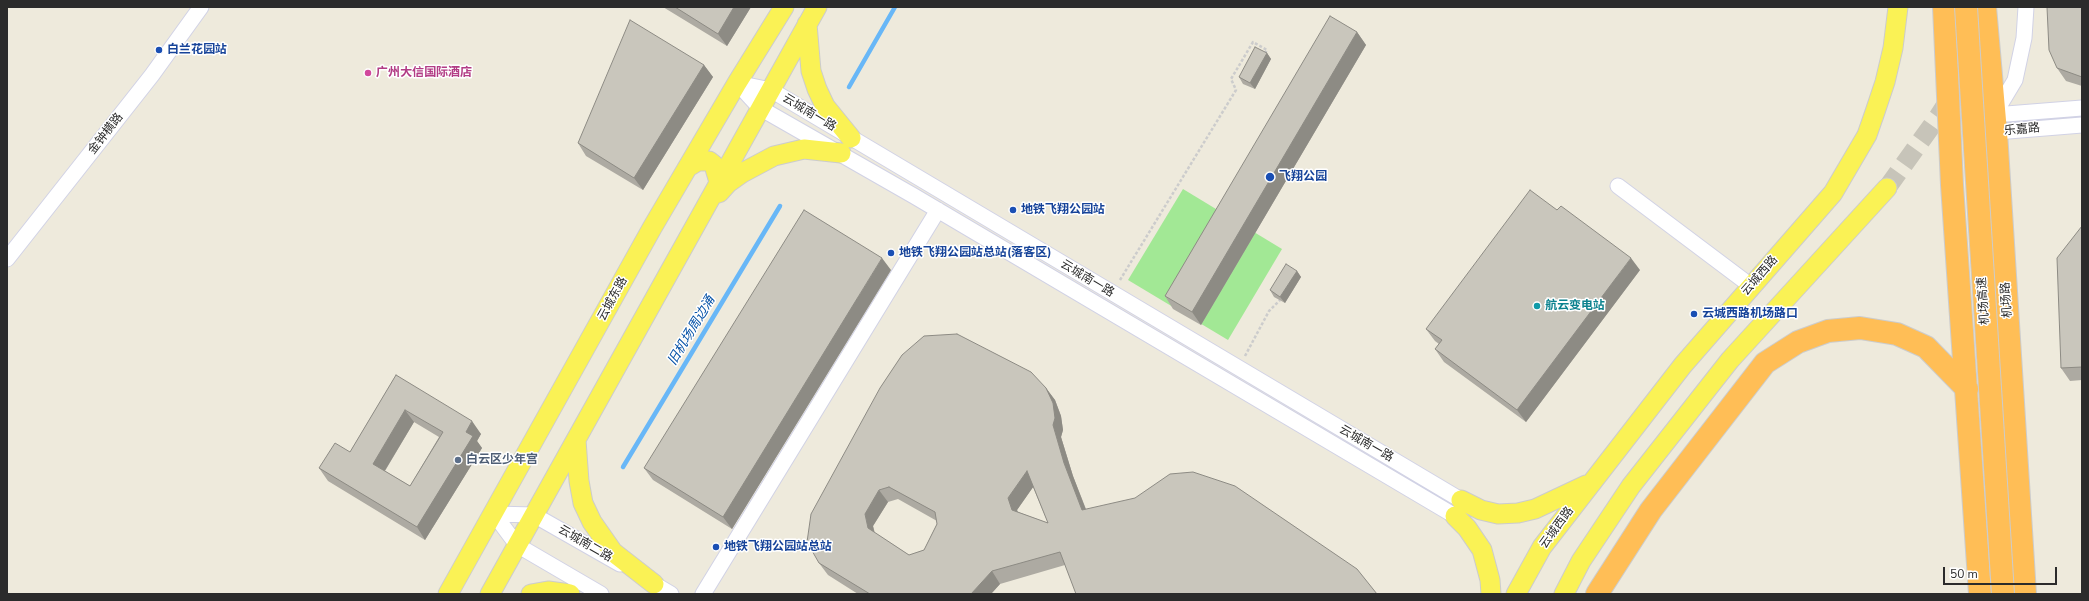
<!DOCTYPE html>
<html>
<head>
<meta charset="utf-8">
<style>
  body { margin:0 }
  #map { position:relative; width:2089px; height:601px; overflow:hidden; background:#eeeadc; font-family:"Nunito Sans",sans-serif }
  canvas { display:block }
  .frame { position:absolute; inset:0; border:8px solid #2b2b2b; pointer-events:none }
  .scale { position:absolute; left:1943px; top:567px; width:114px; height:18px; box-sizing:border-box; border:2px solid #2b2b2b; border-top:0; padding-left:5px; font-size:12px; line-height:14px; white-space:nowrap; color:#2b2b2b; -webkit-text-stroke:3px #fff; paint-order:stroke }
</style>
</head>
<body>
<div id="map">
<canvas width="2089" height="601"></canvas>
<div class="frame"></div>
<div class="scale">50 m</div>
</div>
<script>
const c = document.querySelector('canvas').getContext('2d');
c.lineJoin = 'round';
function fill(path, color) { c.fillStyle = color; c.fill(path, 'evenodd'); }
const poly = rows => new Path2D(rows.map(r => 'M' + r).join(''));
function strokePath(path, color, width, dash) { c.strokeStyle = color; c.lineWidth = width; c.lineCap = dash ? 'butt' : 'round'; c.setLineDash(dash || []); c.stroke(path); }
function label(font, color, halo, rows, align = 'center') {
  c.font = font + ' "Nunito Sans","Noto Sans SC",sans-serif'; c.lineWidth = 3; c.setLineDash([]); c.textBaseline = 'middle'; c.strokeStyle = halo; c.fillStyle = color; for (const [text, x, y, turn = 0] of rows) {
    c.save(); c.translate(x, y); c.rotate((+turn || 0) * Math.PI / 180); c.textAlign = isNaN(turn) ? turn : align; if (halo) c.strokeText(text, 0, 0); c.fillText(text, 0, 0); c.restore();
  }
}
fill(poly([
  [1183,189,1282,249,1228,340,1128,280]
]), '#a2e895');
strokePath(poly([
  [849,87,895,7],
  [623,467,780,206]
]), '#68b7f7', 4.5);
strokePath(poly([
  [1887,188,1938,117,1963,78,1972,61]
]), '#c7c4b9', 19, [19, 10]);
const minor = poly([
  [737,83,760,108,914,196,1455,516],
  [737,83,771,90,1461,500],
  [1994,115,2015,80,2024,38,2026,7],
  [1994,115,2082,108],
  [1988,128,1996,132,2082,125],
  [1618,186,1751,286],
  [7,259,152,75,201,7],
  [494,514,534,515,620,564],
  [494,514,517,545,601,594],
  [644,578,671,594],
  [703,594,938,210]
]);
const major = poly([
  [807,24,811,71,817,89,825,106,851,138],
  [688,167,698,161,709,161,714,165,719,182],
  [719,193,728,183,742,173,774,156,804,149,841,153],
  [576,440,579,481,583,503,592,522,613,552,654,584],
  [1461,500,1481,510,1498,514,1518,513,1535,509,1586,485],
  [1455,516,1467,528,1482,550,1490,580,1491,594],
  [448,594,652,228,737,83,784,7],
  [490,594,817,7],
  [531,594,548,591,570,594],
  [1516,594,1542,547,1683,365,1833,193,1867,135,1875,112,1885,82,1893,48,1898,7],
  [1564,594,1581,561,1631,486,1730,360,1887,188]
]);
const highway = poly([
  [1944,7,1952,185,1980,594],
  [1985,7,1996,132,2025,594],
  [1597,594,1651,510,1765,363,1798,342,1828,331,1860,328,1897,334,1926,347,1967,389]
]);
strokePath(minor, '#d1d2e5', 17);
strokePath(major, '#ccc', 21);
strokePath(highway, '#ccc', 24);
strokePath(poly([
  [1120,280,1236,90,1231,79,1253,42,1267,50,1264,55],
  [1245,356,1269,311,1280,300]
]), '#ccc', 2.5, [3, 2]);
strokePath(minor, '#fff', 15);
strokePath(major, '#faf255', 19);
strokePath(highway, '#ffbe56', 22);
const highwayBridge = poly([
  [1966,7,2003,594]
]);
strokePath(highwayBridge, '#ccc', 24, []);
strokePath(highwayBridge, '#ffbe56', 22);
fill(poly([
  [663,7,751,7,727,46],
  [2082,7,2082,86,2066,81,2057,68],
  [1357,32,1366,45,1201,325,1173,309,1165,296],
  [1267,53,1271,59,1255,89,1243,84,1239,77],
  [704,65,713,77,643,190,586,156,578,143],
  [2082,226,2082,380,2070,381,2061,368],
  [891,270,732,529,653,480,644,468],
  [1640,270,1526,422,1444,362,1435,349,1439,344,1435,341,1426,329],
  [1297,271,1301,277,1285,303,1274,297,1270,290],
  [396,375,481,434,477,441,482,448,425,540,328,481,319,468,350,452],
  [414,422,439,437,410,486,385,471],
  [1046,388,1055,400,1061,416,1063,430,1061,437,1073,476,1086,509,1076,593,1065,565,1000,584,991,594,858,594,828,575,819,563,811,514],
  [1033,487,1048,523,1018,512,1017,510],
  [898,499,937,521,937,524,924,550,909,555,875,533,873,526,888,502]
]), '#adaaa2');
fill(poly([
  [734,7,751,7,727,46,718,34],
  [1357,32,1366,45,1201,325,1192,312],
  [1267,53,1271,59,1255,89,1250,83],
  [704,65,713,77,643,190,634,178],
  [882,258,891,270,732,529,723,517],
  [1631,258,1640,270,1526,422,1517,410],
  [1297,271,1301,277,1285,303,1280,297],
  [1046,388,1055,400,1061,416,1063,430,1061,437,1073,476,1091,523,1082,510,1064,463,1053,425],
  [405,410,414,422,381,477,373,464],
  [472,421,481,434,477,441,482,448,425,540,417,527,466,432],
  [1027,471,1036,483,1017,510,1021,522,1012,510,1008,498],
  [879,490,888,502,873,526,876,541,868,528,865,514],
  [992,571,1000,584,991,594,971,594]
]), '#8d8b84');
const building = poly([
  [675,7,734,7,718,34,675,7],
  [2047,7,2082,7,2082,77,2057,68,2049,50,2047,7],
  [1330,16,1357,32,1192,312,1165,296,1330,16],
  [630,20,704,65,634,178,578,143,630,20],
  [1255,47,1267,53,1250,83,1239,77,1255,47],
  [1530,190,1557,210,1561,206,1631,258,1517,410,1435,349,1442,340,1426,329,1530,190],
  [804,210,882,258,723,517,644,468,804,210],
  [2082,226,2082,367,2061,368,2057,258,2082,226],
  [1286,264,1297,271,1280,297,1270,290,1286,264],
  [957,334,1031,372,1046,388,1053,403,1055,418,1053,425,1064,463,1082,510,1135,498,1170,474,1193,472,1235,486,1357,569,1377,594,1076,594,1060,552,992,571,971,594,870,594,819,563,807,542,811,514,880,388,902,355,924,336,957,334],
  [1027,471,1048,523,1012,510,1008,498,1027,471],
  [889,487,935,512,937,524,924,550,909,555,868,528,865,514,879,490,889,487],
  [396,375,472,421,466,432,473,436,417,527,319,468,335,443,350,452,396,375],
  [405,410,443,432,410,486,373,464,405,410]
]);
fill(building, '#c9c6bc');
strokePath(building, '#8d8b84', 1);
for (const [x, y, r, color] of [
  [159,50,4,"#1a4fb4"],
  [368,73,4,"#d1479c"],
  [1270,177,5,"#1a4fb4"],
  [1013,210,4,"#1a4fb4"],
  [891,253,4,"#1a4fb4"],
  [1537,306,4,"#0f9aa8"],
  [1694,314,4,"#1a4fb4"],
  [458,460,4,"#5c6f8a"],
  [716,547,4,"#1a4fb4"]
]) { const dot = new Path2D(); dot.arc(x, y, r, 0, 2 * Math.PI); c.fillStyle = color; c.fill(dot); strokePath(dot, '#fff', 1.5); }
label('bold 12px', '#164399', '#fff', [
  ["白兰花园站",167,50],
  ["飞翔公园",1279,177],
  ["地铁飞翔公园站",1021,210],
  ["地铁飞翔公园站总站(落客区)",899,253],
  ["云城西路机场路口",1702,314],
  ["地铁飞翔公园站总站",724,547]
], 'left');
label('bold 12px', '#b23c85', '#fff', [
  ["广州大信国际酒店",376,73]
], 'left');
label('12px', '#2b2b2b', '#fff', [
  ["云城南一路",809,113,31],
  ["乐嘉路",2022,130,-5],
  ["金钟横路",106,134,-52],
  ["云城西路",1760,276,-49],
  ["云城南一路",1087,279,31],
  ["云城东路",613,299,-61],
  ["机场路",2007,300,-94],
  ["机场高速",1984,301,-94],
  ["云城南一路",1366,444,30],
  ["云城西路",1557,528,-54],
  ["云城南二路",585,544,30]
]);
label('bold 12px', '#0d838f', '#fff', [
  ["航云变电站",1545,306]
], 'left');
label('bold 12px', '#4e5e75', '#fff', [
  ["白云区少年宫",466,460]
], 'left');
label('italic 13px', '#0451a7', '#fff', [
  ["旧机场周边涌",692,331,-59]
]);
</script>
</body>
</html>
